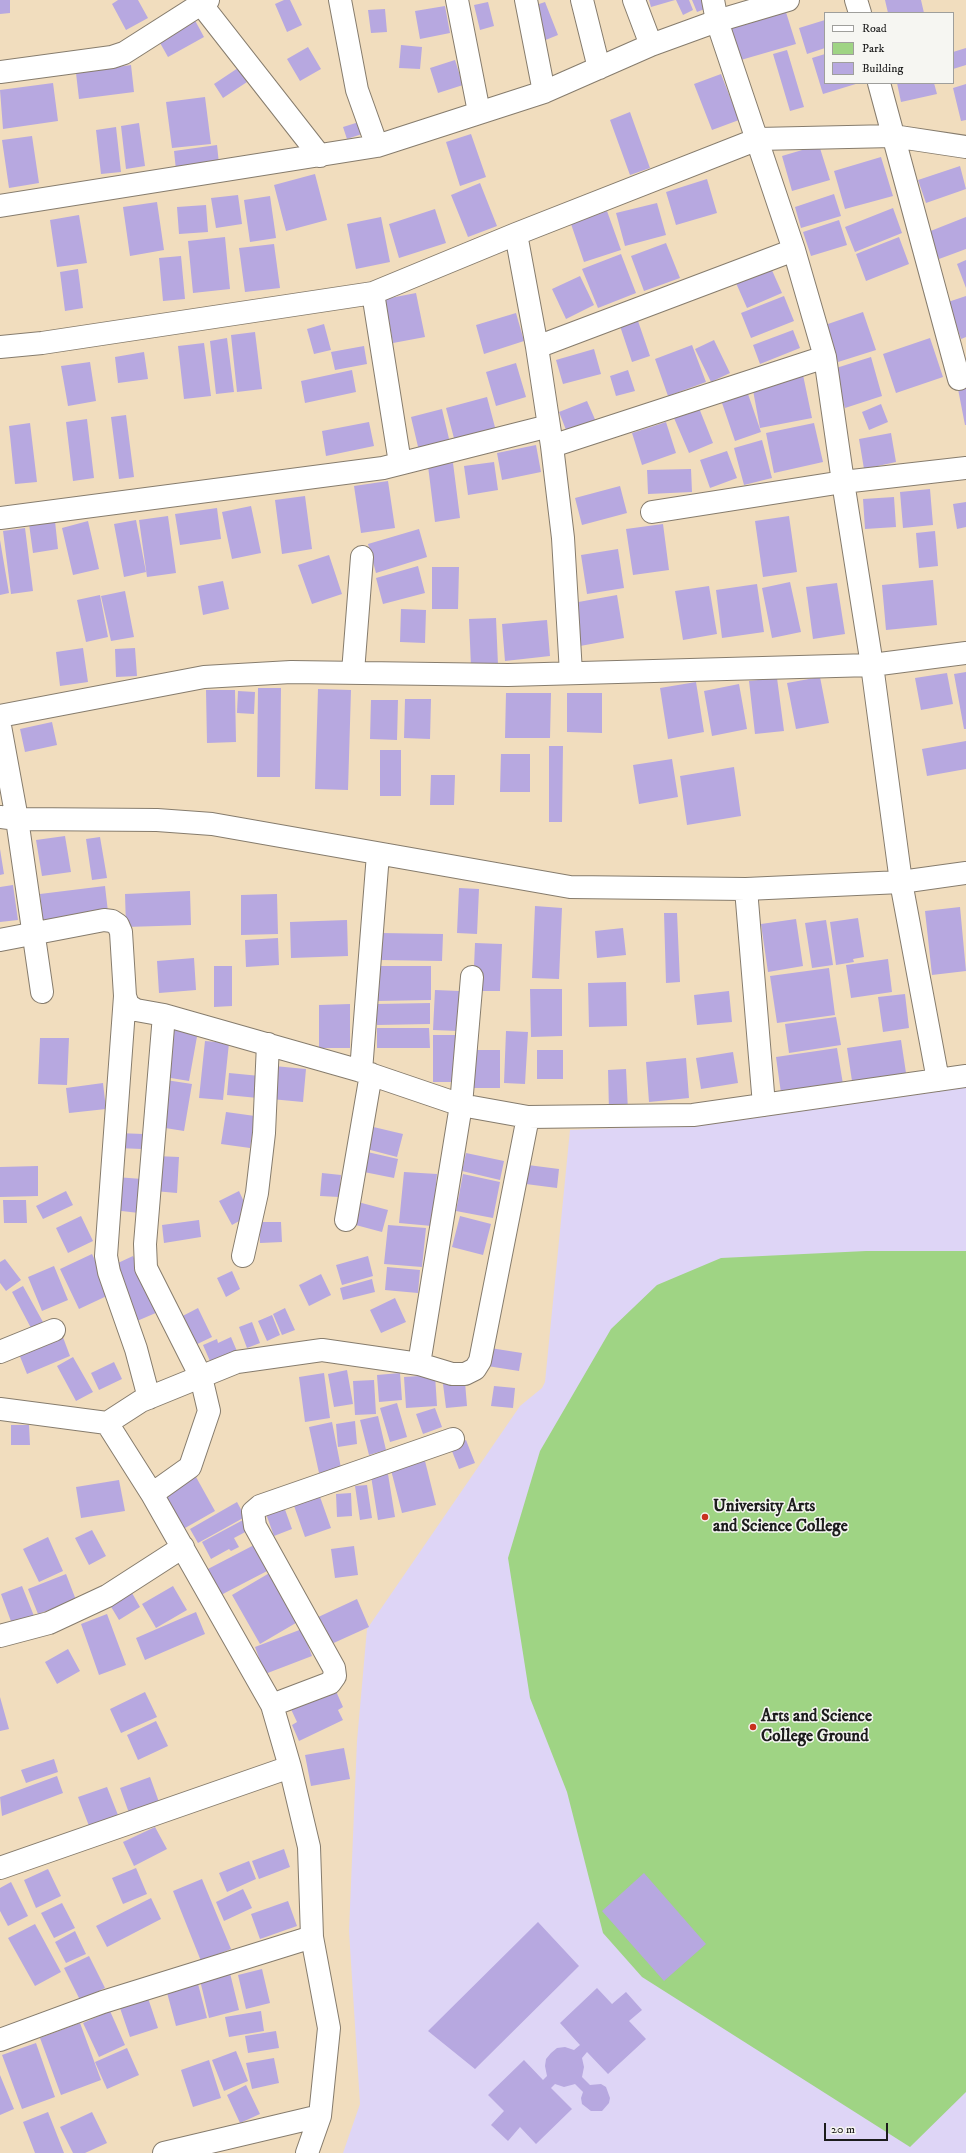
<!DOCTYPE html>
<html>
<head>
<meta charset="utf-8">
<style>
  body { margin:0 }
  #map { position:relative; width:966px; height:2153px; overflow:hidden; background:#f1ddbe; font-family:"IM FELL DW Pica",serif }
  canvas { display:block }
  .legend { position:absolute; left:824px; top:12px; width:130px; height:72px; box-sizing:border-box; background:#f6f6f2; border:1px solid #9f9f9c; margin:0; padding:5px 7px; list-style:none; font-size:12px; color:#1c1c1c }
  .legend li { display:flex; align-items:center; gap:8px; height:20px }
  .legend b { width:20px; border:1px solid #9f9f9c }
  .scale { position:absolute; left:824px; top:2123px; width:64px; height:18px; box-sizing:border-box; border:2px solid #1c1c1c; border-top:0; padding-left:5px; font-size:12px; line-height:14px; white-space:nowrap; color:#1c1c1c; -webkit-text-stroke:3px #f6f6f2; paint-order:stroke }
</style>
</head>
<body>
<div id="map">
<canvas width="966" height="2153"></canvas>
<ul class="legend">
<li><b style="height:5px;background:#fff"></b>Road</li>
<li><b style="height:11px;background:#9fd484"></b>Park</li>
<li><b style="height:11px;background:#b7a8e0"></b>Building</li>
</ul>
<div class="scale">20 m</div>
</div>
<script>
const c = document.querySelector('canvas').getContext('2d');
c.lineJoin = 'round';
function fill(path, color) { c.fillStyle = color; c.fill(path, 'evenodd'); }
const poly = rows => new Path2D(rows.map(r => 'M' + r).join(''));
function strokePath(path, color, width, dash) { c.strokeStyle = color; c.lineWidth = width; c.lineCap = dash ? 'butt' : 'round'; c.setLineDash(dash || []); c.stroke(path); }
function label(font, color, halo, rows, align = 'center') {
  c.font = font + ' "IM FELL DW Pica",serif'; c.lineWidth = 3; c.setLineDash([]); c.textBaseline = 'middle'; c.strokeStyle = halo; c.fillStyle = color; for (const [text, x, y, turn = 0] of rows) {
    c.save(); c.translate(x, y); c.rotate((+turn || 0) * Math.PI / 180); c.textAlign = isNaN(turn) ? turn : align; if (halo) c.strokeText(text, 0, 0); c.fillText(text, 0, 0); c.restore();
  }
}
fill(poly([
  [966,1085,966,2153,343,2153,360,2104,349,1931,357,1741,367,1629,520,1406,542,1388,545,1382,570,1130,672,1126]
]), '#ded5f6');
fill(poly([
  [866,1251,966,1251,966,2092,910,2147,642,1977,603,1933,567,1792,530,1698,508,1558,540,1451,611,1329,657,1285,721,1258]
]), '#9fd484');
fill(poly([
  [0,0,10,0,10,13,0,14],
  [118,0,138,0,148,18,126,30,112,4],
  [284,0,290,0,302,25,287,32,275,4],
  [649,0,675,0,651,7],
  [676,0,689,0,693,10,683,15],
  [692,0,707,0,710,7,697,12],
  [885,0,921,0,924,13,888,13],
  [488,2,494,26,480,30,474,5],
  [545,2,558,35,543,41,530,7],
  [445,6,450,33,420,39,415,11],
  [385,9,387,32,371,33,368,10],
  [785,9,796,44,734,62,724,28],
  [191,13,204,37,168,57,155,34],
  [825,20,825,48,807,54,799,28],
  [401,45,422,47,420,69,399,68],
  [308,47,321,69,300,81,287,59],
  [966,48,966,65,953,69,953,52],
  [787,50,804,107,790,111,773,54],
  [825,54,825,83,859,83,823,94,812,58],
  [455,60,463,85,438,93,430,68],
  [131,65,134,92,79,99,76,73],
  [238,68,247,82,223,98,214,84],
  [721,74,739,120,712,130,694,84],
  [53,83,58,121,3,129,0,90],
  [897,83,934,83,937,94,901,102],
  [966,84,966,120,961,121,953,88],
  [205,97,211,144,172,148,166,102],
  [630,112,650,168,630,175,610,120],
  [359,122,362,134,347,139,343,127],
  [139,123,145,166,126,169,121,126],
  [116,127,121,172,101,174,96,130],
  [471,134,486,177,460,186,446,142],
  [32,136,39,183,9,188,2,140],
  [217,145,219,164,176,170,174,151],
  [819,145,830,180,792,191,782,156],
  [881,157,893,196,845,209,834,171],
  [960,166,966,189,926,203,918,180],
  [315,174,327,220,286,231,274,185],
  [707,179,717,213,676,225,666,192],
  [480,183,497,226,468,237,451,195],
  [834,194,841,216,801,228,795,207],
  [238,195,242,224,216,228,211,198],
  [270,196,276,238,250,242,244,200],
  [157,202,164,250,130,256,123,207],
  [657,203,666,235,625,246,616,213],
  [206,205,208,232,179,234,177,207],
  [893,208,902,233,855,252,845,227],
  [435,209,446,243,399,258,389,224],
  [607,211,621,250,584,262,571,224],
  [79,215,87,263,57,267,50,220],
  [381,217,390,262,356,269,347,224],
  [966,217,966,249,939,259,928,232],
  [839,220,847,245,811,256,803,232],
  [225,237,230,289,193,293,188,241],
  [899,237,909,264,866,281,856,254],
  [666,243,680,278,644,291,631,256],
  [274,244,280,288,245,292,239,248],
  [621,254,636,293,598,308,582,269],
  [181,256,185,299,163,301,159,258],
  [966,260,966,288,957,264],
  [771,268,782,293,747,308,736,283],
  [78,269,83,308,65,311,60,272],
  [580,276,594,305,566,319,552,289],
  [416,293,425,337,393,343,385,299],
  [784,296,794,321,751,338,741,313],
  [966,296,966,337,961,339,948,302],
  [863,312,876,350,838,362,825,325],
  [516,313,524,341,484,354,476,325],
  [638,321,650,356,632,362,620,326],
  [324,324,331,350,314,354,307,329],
  [793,330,800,348,760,364,753,345],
  [255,332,262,389,237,392,231,335],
  [227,338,234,392,216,394,210,341],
  [930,338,943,377,896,393,883,354],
  [714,340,730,373,711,382,695,349],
  [204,343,211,396,184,399,178,346],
  [692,345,706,382,668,396,655,359],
  [364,346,367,364,335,370,331,352],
  [594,349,601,374,563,384,556,360],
  [144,352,148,379,118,383,115,357],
  [871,357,882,396,845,408,833,369],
  [90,362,96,401,68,406,61,366],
  [516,363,526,397,496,406,486,372],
  [352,370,356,392,305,403,301,381],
  [628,370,635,391,616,396,610,376],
  [803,375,812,418,760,428,752,385],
  [966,387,966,425,965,425,958,389],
  [748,394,761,432,735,441,722,403],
  [487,397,496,431,455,442,446,408],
  [587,401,597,424,568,435,559,412],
  [881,404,888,422,869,430,862,412],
  [699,408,713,443,689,453,674,418],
  [442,409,450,443,419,451,411,417],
  [126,415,134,477,119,479,111,417],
  [87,419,94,478,73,481,66,422],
  [369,422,374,446,326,456,322,431],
  [666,422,676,453,642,465,632,433],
  [30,423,37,482,15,484,9,426],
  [814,423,823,462,774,473,766,433],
  [891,433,896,462,864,469,859,439],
  [762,440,772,478,744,485,734,448],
  [536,445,541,472,502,480,497,453],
  [727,451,737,478,710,488,700,460],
  [494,462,498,490,468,495,464,466],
  [453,463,460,518,435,522,428,466],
  [691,469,692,492,648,494,647,470],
  [388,481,395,528,361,533,354,486],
  [620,486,627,513,582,525,575,498],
  [930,489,933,525,903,528,900,492],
  [305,496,312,549,282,554,275,500],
  [894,497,896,527,865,529,863,499],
  [966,502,966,527,957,529,953,504],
  [251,506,261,553,232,559,222,512],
  [217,508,221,539,180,545,175,514],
  [168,516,176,573,147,577,139,520],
  [789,516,797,572,763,577,755,521],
  [136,520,146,572,124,577,114,524],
  [55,521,58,549,33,553,29,524],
  [88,521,99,569,73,575,62,528],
  [663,524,669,570,633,575,626,529],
  [25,528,33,591,11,594,3,531],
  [419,529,427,557,376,573,368,544],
  [935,531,938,566,919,568,916,533],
  [0,540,9,593,0,595],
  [618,549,624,588,587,594,581,555],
  [329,555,342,594,312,604,298,565],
  [418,566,425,593,383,604,376,578],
  [432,567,459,567,458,609,432,609],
  [933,580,937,625,886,630,882,585],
  [223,581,229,609,203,615,198,586],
  [790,582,801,632,772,638,762,588],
  [837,583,845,634,813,639,806,587],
  [757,584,764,632,722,638,716,590],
  [709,586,717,634,683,640,675,591],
  [125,591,134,637,111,641,101,596],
  [100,595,108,637,86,642,77,600],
  [617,595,624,638,580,646,573,603],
  [401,609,426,610,425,643,400,642],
  [496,618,498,665,471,667,469,619],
  [547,620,550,656,505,661,502,624],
  [83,648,88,682,60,686,56,652],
  [135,648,137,676,116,677,115,649],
  [966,672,966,729,964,729,954,674],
  [947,673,953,704,921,710,915,678],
  [820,677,829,723,796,729,787,683],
  [777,678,784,731,755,734,749,681],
  [696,682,704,732,668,739,660,688],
  [739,684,747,729,712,736,704,691],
  [258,688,281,688,280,777,257,777],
  [318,689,351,690,348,790,315,789],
  [206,690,235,690,236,742,207,743],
  [238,691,255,692,254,714,237,713],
  [506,693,551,693,550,738,505,738],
  [567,693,602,693,602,733,567,732],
  [405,699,431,699,430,739,404,738],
  [371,700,398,700,397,740,370,739],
  [52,722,57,745,25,752,20,729],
  [966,741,966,769,927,776,922,749],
  [549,746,563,746,562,822,549,822],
  [380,750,401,750,401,796,380,796],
  [501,754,530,754,530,792,500,792],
  [672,759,678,797,639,804,633,765],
  [734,767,741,816,687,825,680,776],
  [431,775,455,775,454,805,430,805],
  [65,836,71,872,42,876,36,840],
  [100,837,107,878,92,880,86,839],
  [0,849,4,874,0,875],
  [13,885,18,920,0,922,0,887],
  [105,886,108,912,43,920,40,894],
  [459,888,479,889,477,934,457,933],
  [190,891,191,925,126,927,125,894],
  [277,894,278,934,241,935,241,895],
  [535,906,562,908,559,979,532,978],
  [960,907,966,971,932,975,925,911],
  [664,913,677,913,680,982,666,983],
  [858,918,864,957,853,959,854,962,836,965,830,922],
  [796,919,803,966,768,972,761,924],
  [347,920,348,956,291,958,290,922],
  [826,920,833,965,812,968,805,923],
  [623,928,626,955,597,958,595,931],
  [381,933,443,934,442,961,380,960],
  [278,938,279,965,246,967,245,940],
  [475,943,502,944,500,991,473,991],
  [194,958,196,990,159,993,157,961],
  [888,959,892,992,851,998,846,965],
  [214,966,232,966,232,1006,214,1007],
  [376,966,431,966,431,1000,377,1001],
  [829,968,835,1015,777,1023,770,976],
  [626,982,627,1026,589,1027,588,983],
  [530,989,562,989,562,1036,531,1037],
  [435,990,459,991,458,1031,433,1030],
  [729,991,732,1022,697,1025,694,995],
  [905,994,909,1028,883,1032,878,997],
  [430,1003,430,1024,377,1025,377,1004],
  [350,1004,350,1048,319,1048,319,1005],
  [836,1017,841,1045,789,1053,785,1024],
  [173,1026,198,1031,189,1081,165,1077],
  [377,1028,429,1028,430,1048,377,1048],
  [506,1031,528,1032,525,1084,504,1083],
  [433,1035,457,1035,457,1082,433,1082],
  [40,1038,69,1038,67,1085,38,1084],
  [901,1040,906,1073,852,1081,847,1048],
  [205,1041,229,1043,223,1100,199,1098],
  [837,1048,843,1084,781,1093,776,1057],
  [474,1050,500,1050,500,1088,473,1088],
  [537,1050,563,1050,563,1079,537,1079],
  [733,1052,738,1083,701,1089,696,1058],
  [686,1058,689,1098,649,1102,646,1062],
  [274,1066,306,1069,303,1102,271,1099],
  [626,1069,628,1111,609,1111,608,1070],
  [229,1073,260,1076,258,1098,227,1095],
  [166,1080,192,1084,184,1131,159,1127],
  [103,1083,106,1109,69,1113,66,1088],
  [226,1112,255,1116,250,1148,221,1144],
  [365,1125,403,1134,397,1157,359,1147],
  [118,1133,143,1134,142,1149,117,1148],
  [363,1151,398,1159,394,1178,359,1171],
  [466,1153,504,1161,500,1180,462,1171],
  [156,1156,179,1157,177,1193,154,1191],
  [520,1164,559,1169,557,1188,518,1183],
  [38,1166,38,1196,0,1197,0,1167],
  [404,1172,437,1174,432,1226,399,1223],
  [322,1173,341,1175,339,1197,320,1196],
  [463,1174,500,1182,493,1218,456,1211],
  [116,1177,142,1179,139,1213,113,1210],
  [66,1191,73,1205,43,1219,36,1206],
  [239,1191,250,1215,232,1225,219,1201],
  [3,1200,26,1200,27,1223,4,1223],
  [358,1202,388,1210,382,1232,352,1224],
  [81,1216,93,1241,68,1253,56,1228],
  [460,1216,491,1224,483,1255,452,1247],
  [199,1220,201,1237,164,1243,162,1225],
  [259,1222,281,1222,282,1242,260,1243],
  [388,1225,426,1228,422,1267,384,1264],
  [92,1254,111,1294,79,1309,60,1269],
  [133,1256,158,1312,130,1324,105,1269],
  [368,1256,373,1276,342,1285,336,1265],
  [5,1259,21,1280,6,1291,0,1283,0,1262],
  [54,1266,68,1300,42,1311,28,1277],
  [387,1267,420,1270,418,1293,385,1290],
  [232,1271,240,1289,226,1297,217,1278],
  [321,1274,331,1295,309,1306,299,1285],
  [372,1279,375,1292,343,1300,340,1288],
  [23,1286,43,1322,31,1328,12,1292],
  [395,1298,406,1322,381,1333,370,1310],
  [198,1308,212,1337,189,1348,175,1320],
  [285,1308,295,1330,282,1335,273,1314],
  [272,1315,280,1335,267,1341,258,1321],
  [252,1322,260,1343,247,1348,239,1327],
  [61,1332,70,1356,27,1374,17,1349],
  [231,1337,239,1356,213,1368,203,1345,217,1339,218,1343],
  [484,1347,522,1353,519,1371,481,1365],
  [73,1357,93,1392,76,1401,57,1366],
  [114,1362,122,1379,99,1390,91,1373],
  [347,1370,353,1404,334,1407,328,1374],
  [324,1373,330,1418,305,1422,299,1377],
  [400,1373,402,1400,379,1402,377,1375],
  [435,1375,437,1406,406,1408,404,1377],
  [374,1380,376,1414,355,1415,353,1381],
  [465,1382,467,1406,446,1408,443,1384],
  [494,1386,515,1388,513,1408,491,1406],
  [397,1403,407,1437,390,1442,380,1408],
  [435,1408,442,1427,423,1434,416,1414],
  [378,1416,386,1450,369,1455,360,1420],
  [355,1421,357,1444,338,1447,336,1424],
  [332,1422,341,1468,319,1473,309,1427],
  [11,1425,29,1425,30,1445,11,1445],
  [466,1440,475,1463,459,1469,450,1446],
  [425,1461,436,1505,402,1513,391,1470],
  [388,1474,395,1517,378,1520,371,1476],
  [196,1477,215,1511,178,1532,159,1498],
  [119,1480,125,1511,81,1518,76,1487],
  [367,1485,372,1518,360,1520,355,1486],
  [351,1493,352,1516,337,1517,336,1494],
  [319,1494,331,1528,305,1537,293,1503],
  [237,1502,245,1517,198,1543,190,1529],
  [283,1504,292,1529,274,1536,265,1511],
  [243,1520,249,1530,234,1538,239,1547,231,1551,229,1549,211,1559,202,1542],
  [92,1530,106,1556,89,1565,75,1538],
  [48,1537,63,1571,39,1582,23,1549],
  [256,1544,269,1570,219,1596,206,1570],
  [354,1546,358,1575,335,1578,331,1549],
  [278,1568,306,1617,260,1644,232,1595],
  [66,1574,76,1600,38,1614,28,1589],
  [22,1586,34,1616,12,1624,1,1594],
  [173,1586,187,1610,156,1628,142,1604],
  [132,1593,140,1607,119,1620,110,1605],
  [357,1599,369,1627,327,1646,314,1619],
  [196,1612,205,1634,145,1660,136,1638],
  [107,1614,126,1665,99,1675,81,1624],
  [302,1629,312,1656,265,1674,255,1647],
  [68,1649,80,1671,57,1684,45,1662],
  [335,1689,343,1707,338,1710,343,1720,299,1741,292,1725,297,1722,289,1705],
  [145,1692,157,1717,121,1733,110,1709],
  [0,1697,9,1729,0,1731],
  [156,1721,168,1746,138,1760,127,1735],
  [344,1748,350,1779,311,1786,305,1755],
  [54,1759,58,1772,26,1783,21,1770],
  [57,1776,63,1793,2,1816,0,1797],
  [150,1777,159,1802,129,1813,120,1788],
  [107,1787,118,1815,89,1826,78,1797],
  [155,1827,167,1849,134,1866,123,1842],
  [284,1849,290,1867,259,1879,252,1861],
  [249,1861,256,1879,227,1892,219,1873],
  [136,1868,147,1894,123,1904,112,1878],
  [48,1869,61,1896,36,1908,24,1880],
  [644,1873,706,1944,664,1981,602,1911],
  [202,1879,231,1949,201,1961,173,1891],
  [11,1882,28,1916,8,1926,0,1911,0,1888],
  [243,1889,252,1908,224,1921,216,1902],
  [151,1898,161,1919,107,1947,96,1926],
  [288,1901,297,1926,260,1939,251,1914],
  [62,1903,75,1928,54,1938,41,1913],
  [538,1922,579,1966,475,2069,428,2031],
  [35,1924,61,1972,35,1986,8,1938],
  [75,1931,86,1954,66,1963,55,1942],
  [89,1956,105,1988,80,2000,64,1968],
  [229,1969,239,2010,209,2018,199,1976],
  [262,1969,270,2003,246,2009,238,1975],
  [197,1980,207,2018,176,2026,166,1989],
  [597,1988,612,2004,626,1992,642,2010,629,2021,646,2039,608,2074,587,2052,582,2058,584,2067,582,2077,590,2085,601,2084,606,2087,610,2098,609,2103,602,2111,591,2111,582,2104,581,2098,583,2092,575,2084,564,2087,555,2084,551,2088,572,2109,536,2144,520,2127,508,2141,491,2125,504,2111,488,2095,524,2060,543,2080,547,2076,545,2066,546,2059,551,2053,557,2048,565,2047,574,2050,580,2045,560,2023],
  [148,1998,158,2028,130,2037,120,2008],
  [110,2011,125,2045,99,2057,83,2023],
  [261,2011,264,2031,229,2037,225,2017],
  [80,2023,101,2080,61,2095,40,2038],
  [276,2031,279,2048,248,2053,245,2036],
  [36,2043,55,2097,22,2109,2,2055],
  [127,2048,139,2075,107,2089,95,2062],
  [236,2051,248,2081,224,2091,212,2060],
  [274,2058,279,2083,252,2089,246,2063],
  [209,2060,221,2098,193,2107,181,2070],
  [0,2075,14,2109,0,2115],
  [246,2085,260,2114,240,2123,227,2095],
  [48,2112,64,2153,35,2153,23,2122],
  [92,2112,107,2143,85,2153,73,2153,60,2127]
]), '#b7a8e0');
const minor = poly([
  [208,0,201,4,320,156],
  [340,0,357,90,377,146],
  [457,0,479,112],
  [526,0,544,92],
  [582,0,599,68],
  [634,0,651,45],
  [713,0,717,21,794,250,825,357,843,482,872,665,901,882,938,1080],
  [856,0,860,13],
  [0,72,112,57,124,53,201,4,198,0],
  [879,83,959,379],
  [0,206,377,146,544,92,651,45,717,21,788,0],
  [516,234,537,347,552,446,563,538,571,673],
  [373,293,400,463],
  [0,347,42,343,373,293,516,234,758,139,893,136,966,147],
  [537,347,794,250],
  [552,446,825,357],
  [652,512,843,482,966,468],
  [0,518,383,468,549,426],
  [353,672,362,557],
  [0,716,204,677,291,672,508,675,872,665,966,653],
  [0,726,17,819,42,992],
  [0,817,17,819,157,820,212,824,570,887,746,889,901,882,966,873],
  [746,889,764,1105],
  [0,940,104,920,112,921,118,925,121,932,125,996,128,1005,136,1010,164,1015,361,1071,461,1105,528,1117,693,1115,966,1076],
  [125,996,106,1256,109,1272,136,1349,149,1398],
  [361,1071,378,854],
  [346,1220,371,1074],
  [243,1256,257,1193,264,1133,268,1044],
  [0,1352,54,1330],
  [419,1364,461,1105,472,977],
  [0,1409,107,1423,141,1401,237,1362,322,1350,419,1364,452,1374,465,1374,475,1369,480,1361,528,1117],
  [152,1494,190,1467,209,1411,201,1377,146,1268,145,1244,164,1015],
  [0,1636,49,1623,107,1596,183,1547],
  [272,1705,330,1683,335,1676,334,1668,255,1526,253,1512,260,1506,453,1439],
  [0,1868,290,1767],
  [0,2040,103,2002,312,1937,309,1847,290,1767,272,1705,152,1494,107,1423],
  [164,2153,320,2116,329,2028,312,1937],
  [307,2153,320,2116]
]);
strokePath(minor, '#867c6d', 24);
strokePath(minor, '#fff', 22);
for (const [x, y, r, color] of [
  [705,1517,4,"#c8321e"],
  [753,1727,4,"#c8321e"]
]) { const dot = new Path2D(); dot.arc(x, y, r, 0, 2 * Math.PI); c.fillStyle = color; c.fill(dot); strokePath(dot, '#f6f6f2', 1.5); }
label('bold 17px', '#1c1c1c', '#f6f6f2', [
  ["University Arts",713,1507],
  ["and Science College",713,1527],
  ["Arts and Science",761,1717],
  ["College Ground",761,1737]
], 'left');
</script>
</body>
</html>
